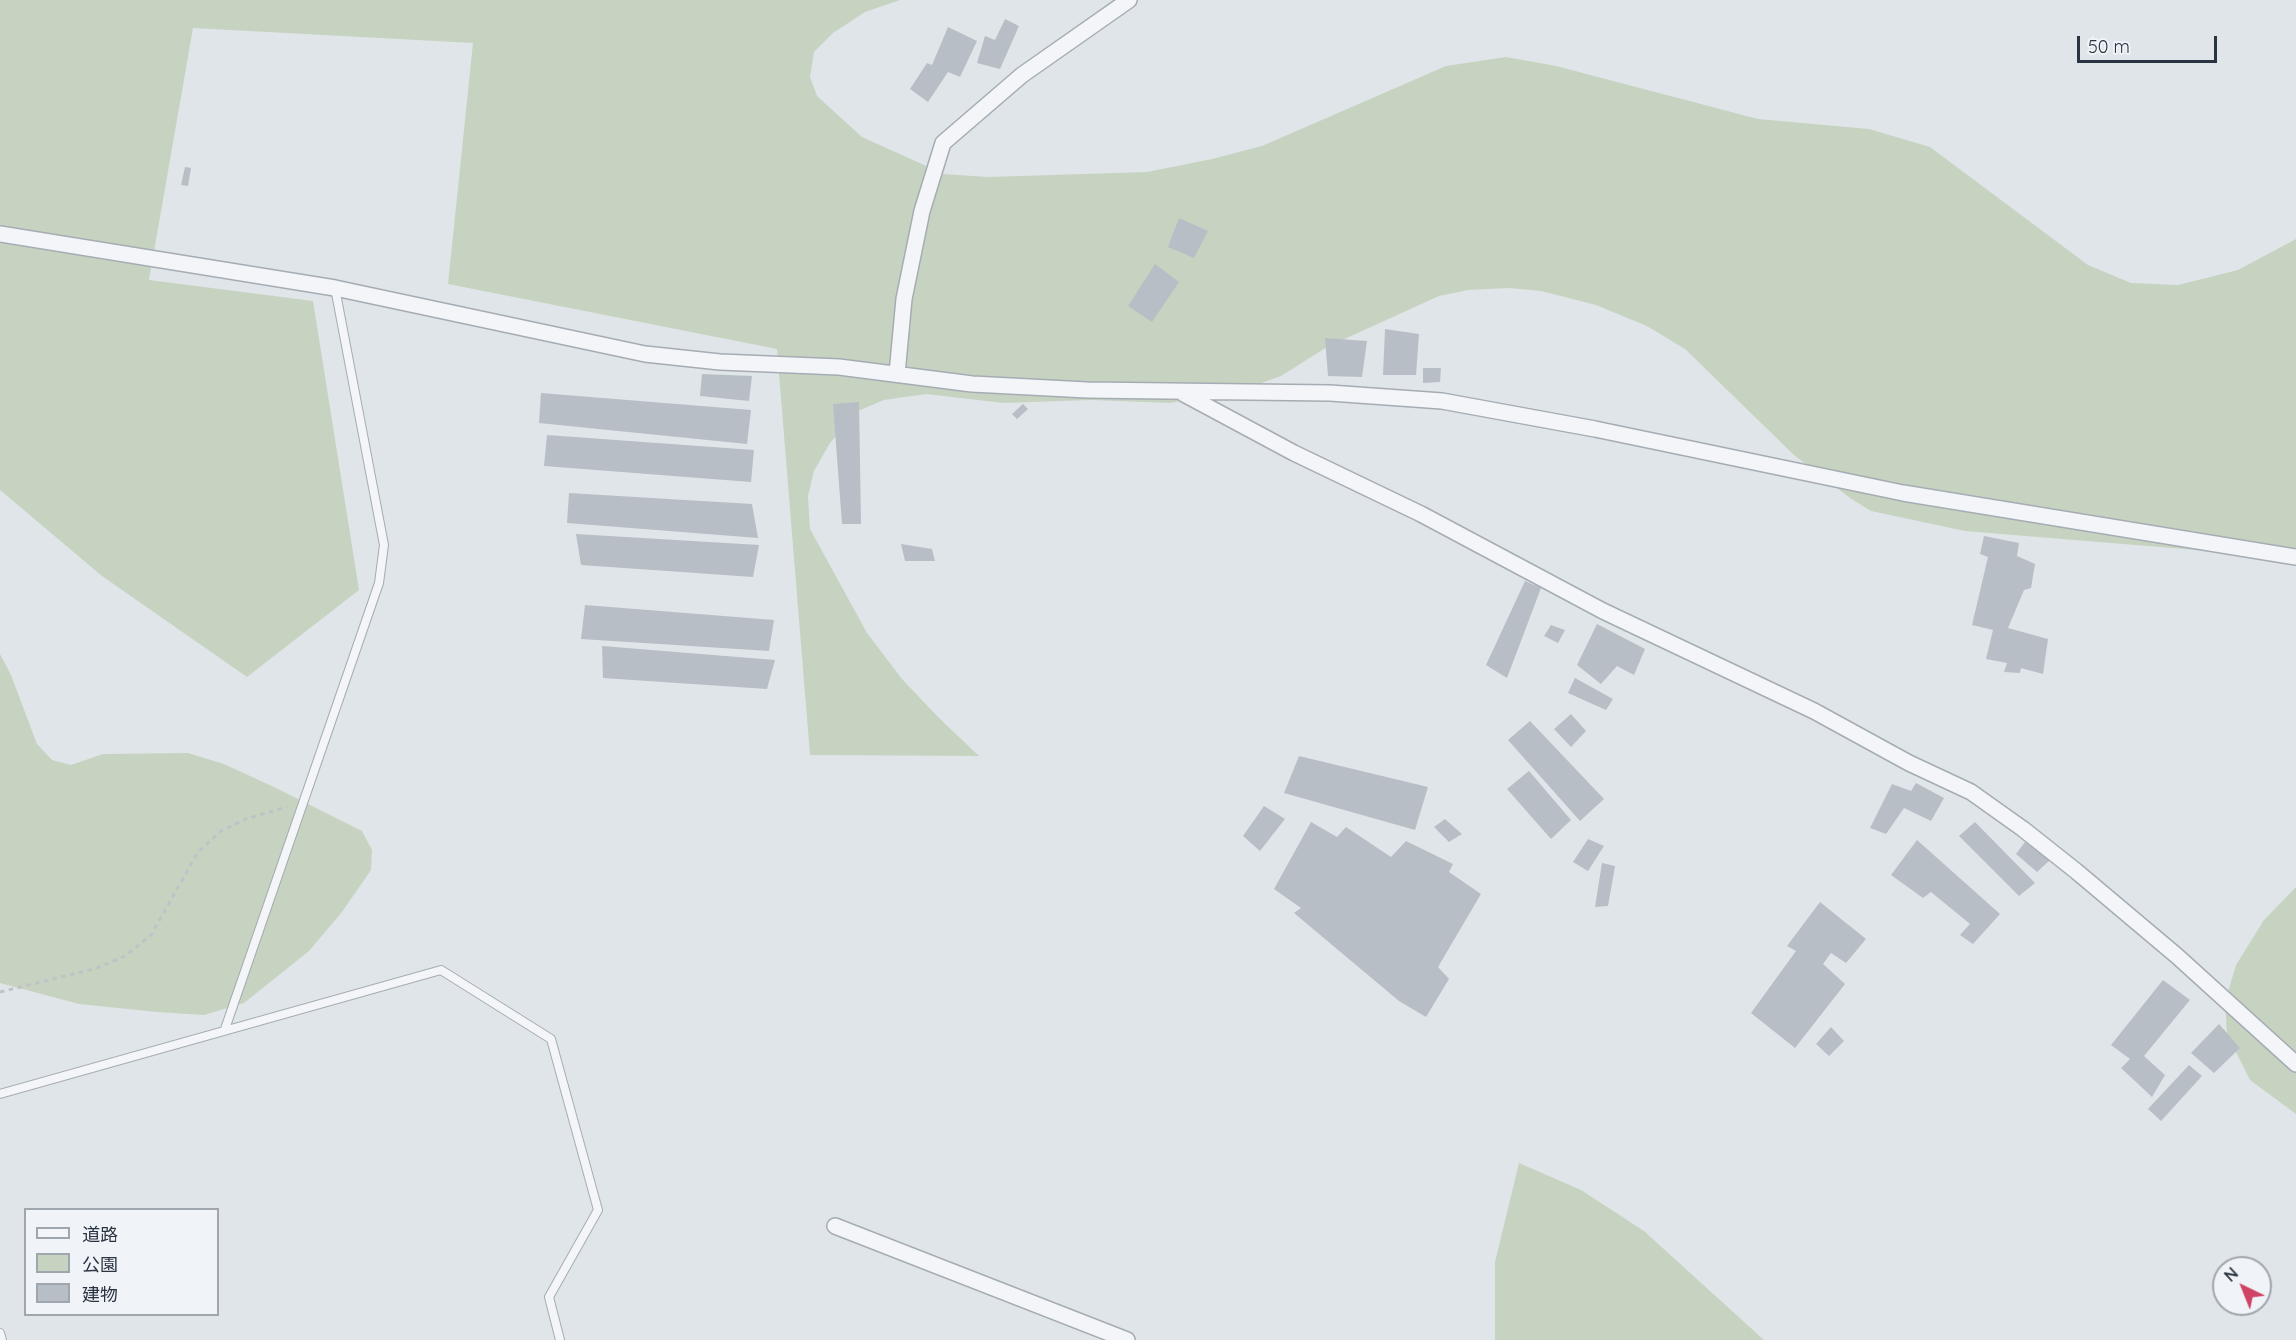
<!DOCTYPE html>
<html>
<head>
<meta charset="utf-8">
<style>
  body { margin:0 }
  #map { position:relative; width:2296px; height:1340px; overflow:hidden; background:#e0e5e9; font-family:Quicksand,"Noto Sans JP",sans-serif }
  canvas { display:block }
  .legend { position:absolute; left:24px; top:1208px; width:195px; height:108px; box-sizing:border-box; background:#f0f3f7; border:2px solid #a0a6ae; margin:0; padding:8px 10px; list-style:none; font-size:18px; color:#293341 }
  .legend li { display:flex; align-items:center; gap:12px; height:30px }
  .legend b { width:30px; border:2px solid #a0a6ae }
  .north { position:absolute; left:2212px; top:1256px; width:60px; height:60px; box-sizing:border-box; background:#f0f3f7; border:2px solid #a0a6ae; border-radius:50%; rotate:317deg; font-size:16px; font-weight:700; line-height:24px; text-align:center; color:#293341 }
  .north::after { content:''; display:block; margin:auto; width:21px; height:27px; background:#cf4464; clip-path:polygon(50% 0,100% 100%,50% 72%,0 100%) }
  .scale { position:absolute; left:2077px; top:36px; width:140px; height:27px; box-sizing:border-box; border:3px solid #293341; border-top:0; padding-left:8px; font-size:18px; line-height:21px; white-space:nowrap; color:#293341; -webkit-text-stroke:4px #f0f3f7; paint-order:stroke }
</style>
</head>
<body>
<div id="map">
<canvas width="2296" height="1340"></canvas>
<ul class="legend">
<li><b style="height:8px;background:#f3f5f8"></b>道路</li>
<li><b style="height:16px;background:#c7d3c1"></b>公園</li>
<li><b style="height:16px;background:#b7bec6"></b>建物</li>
</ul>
<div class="north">N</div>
<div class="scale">50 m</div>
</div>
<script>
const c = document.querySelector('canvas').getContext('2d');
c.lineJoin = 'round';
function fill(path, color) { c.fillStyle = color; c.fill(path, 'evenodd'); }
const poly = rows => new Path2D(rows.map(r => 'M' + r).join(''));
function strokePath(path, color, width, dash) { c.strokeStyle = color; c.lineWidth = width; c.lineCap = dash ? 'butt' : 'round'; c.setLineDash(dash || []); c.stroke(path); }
fill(poly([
  [0,0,900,0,865,12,833,33,814,52,810,77,817,96,862,137,944,174,988,177,1147,172,1212,159,1262,146,1446,66,1506,57,1556,66,1758,119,1869,129,1930,147,2088,265,2131,283,2178,285,2238,270,2296,239,2296,563,2257,555,1965,531,1871,511,1850,498,1794,455,1685,349,1647,326,1596,305,1541,291,1509,288,1468,290,1439,296,1327,347,1281,376,1242,390,1170,403,1092,400,1003,403,926,394,884,400,858,411,830,443,814,471,808,496,810,529,867,633,902,679,939,718,979,756,810,755,777,349,448,284,473,43,193,28,149,280,313,301,359,590,247,677,102,576,0,490],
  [0,654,11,675,37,744,52,760,71,765,103,754,188,753,224,764,276,788,362,831,372,850,371,870,342,912,309,951,244,1003,204,1015,157,1012,79,1004,0,983],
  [2296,887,2296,1114,2250,1080,2227,1034,2225,1002,2236,965,2264,920],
  [1519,1163,1581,1190,1644,1231,1764,1340,1495,1340,1495,1262]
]), '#c7d3c1');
fill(poly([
  [1005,19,1019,26,1000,69,977,63,985,36,995,40],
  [948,27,977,41,960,77,948,72,928,102,910,89,927,63,932,65],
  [185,167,191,168,188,186,181,185],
  [1179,218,1208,231,1194,258,1168,247],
  [1155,264,1179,282,1152,322,1128,306],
  [1385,329,1419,334,1416,375,1383,375],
  [1325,338,1367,341,1362,377,1328,376],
  [1423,368,1441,368,1440,382,1423,383],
  [702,374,752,376,749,401,700,396],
  [541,393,751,410,747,444,539,423],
  [859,402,861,524,842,524,833,404],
  [1023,404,1028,409,1017,419,1012,414],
  [547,435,754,450,751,482,544,466],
  [569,493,752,504,758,538,567,523],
  [576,534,759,545,753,577,581,565],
  [1984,536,2019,543,2017,556,2035,564,2031,588,2024,590,2008,628,2048,639,2043,674,2021,668,2020,673,2004,672,2007,663,1986,659,1993,630,1972,625,1988,557,1980,554],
  [901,544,932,549,935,561,905,561],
  [1525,581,1541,588,1507,678,1486,665],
  [585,605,774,620,769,651,581,639],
  [1597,624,1645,649,1634,675,1617,666,1601,684,1577,665],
  [1551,625,1565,630,1558,643,1544,636],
  [602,646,775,660,767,689,603,678],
  [1575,678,1613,699,1606,710,1568,693],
  [1571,714,1586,731,1571,747,1554,729],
  [1530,721,1604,799,1580,821,1508,740],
  [1299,756,1428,787,1415,830,1284,793],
  [1529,771,1571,820,1551,839,1507,789],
  [1916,783,1944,798,1931,821,1904,808,1886,834,1870,828,1892,784,1911,791],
  [1264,806,1285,819,1260,851,1243,836],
  [1445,819,1462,834,1449,842,1434,827],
  [1311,822,1337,837,1346,827,1391,857,1406,841,1453,864,1449,872,1481,894,1438,967,1449,979,1426,1017,1399,1001,1294,913,1301,908,1274,889],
  [1975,822,2035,883,2019,896,1959,836],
  [1588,839,1604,846,1588,871,1573,862],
  [1917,840,2000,914,1973,944,1960,935,1970,924,1931,892,1923,898,1891,875],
  [2025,842,2050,860,2037,872,2016,854],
  [1602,863,1615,866,1608,906,1595,907],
  [1820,902,1866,939,1846,963,1831,953,1823,964,1845,984,1795,1048,1751,1013,1796,951,1787,946],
  [2163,980,2190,1000,2144,1056,2165,1075,2152,1097,2121,1068,2130,1059,2111,1045],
  [2219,1024,2240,1048,2214,1073,2191,1053],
  [1831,1027,1844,1041,1829,1056,1816,1044],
  [2189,1065,2202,1076,2161,1121,2148,1109]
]), '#b7bec6');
const lane = poly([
  [225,1029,379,583,384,545,335,288],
  [0,1094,441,970,551,1039,598,1210,549,1297,560,1340],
  [0,1333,2,1340]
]);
const street = poly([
  [0,234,335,288,645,354,720,362,839,367,972,384,1087,390,1330,393,1442,401,1595,429,1903,493,2296,557],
  [897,374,904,299,922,211,943,143,1022,75,1129,0],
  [1184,394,1294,453,1421,514,1603,611,1814,711,1909,763,1971,792,2023,829,2076,871,2177,956,2296,1064],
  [835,1226,1127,1340]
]);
strokePath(lane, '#a5acb3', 10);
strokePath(street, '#a5acb3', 18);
strokePath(poly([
  [0,992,97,968,125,956,151,935,198,852,221,831,246,819,287,807]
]), '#bec3c8', 3, [4.5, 4.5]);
strokePath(lane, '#f3f5f8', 8);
strokePath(street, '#f3f5f8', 15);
</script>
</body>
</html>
